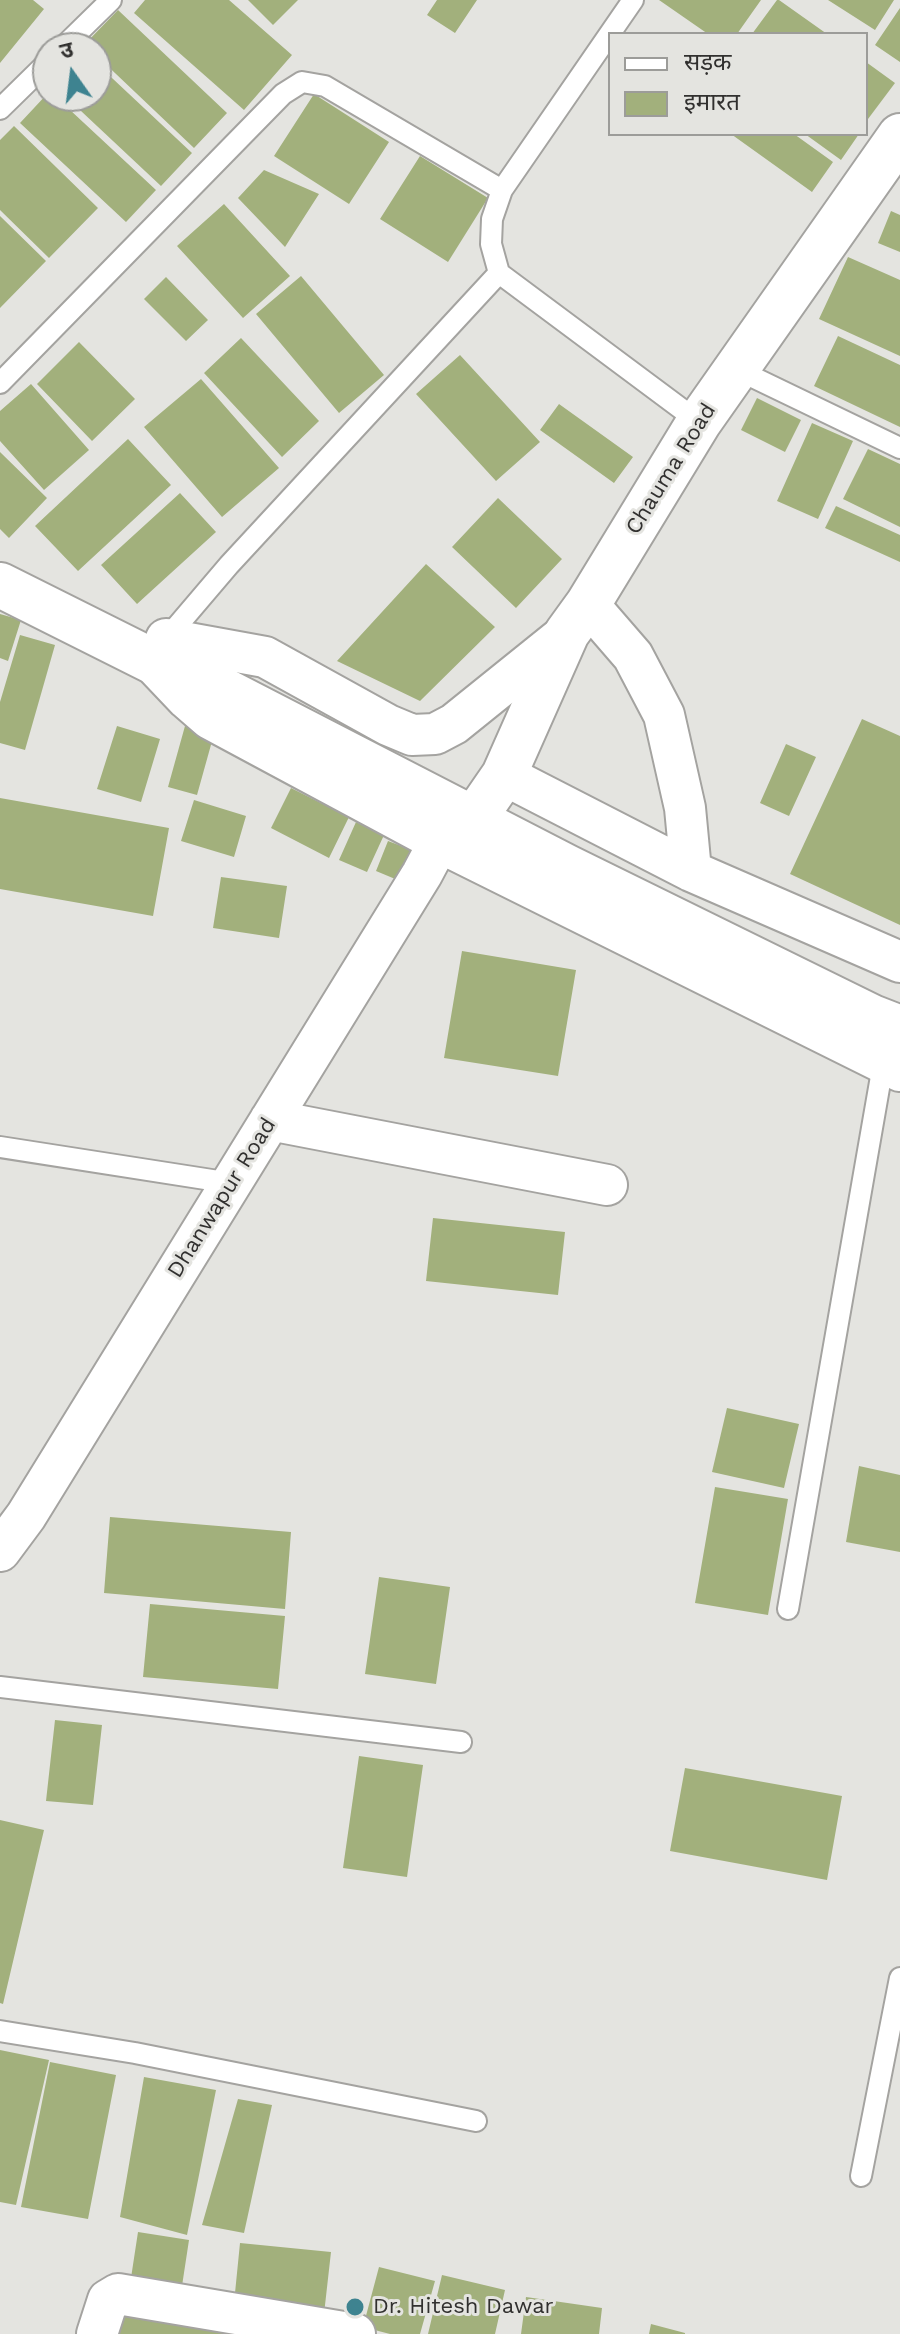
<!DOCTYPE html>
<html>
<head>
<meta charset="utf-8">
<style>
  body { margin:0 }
  #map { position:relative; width:900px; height:2334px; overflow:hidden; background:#e4e4e0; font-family:"Work Sans","Noto Sans Devanagari",sans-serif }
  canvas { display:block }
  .legend { position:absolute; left:608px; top:32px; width:260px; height:104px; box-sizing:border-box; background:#e4e4e0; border:2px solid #9c9c99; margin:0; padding:10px 14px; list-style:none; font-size:24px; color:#31302f }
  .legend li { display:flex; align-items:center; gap:16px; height:40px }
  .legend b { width:40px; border:2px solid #9c9c99 }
  .north { position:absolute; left:32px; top:32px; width:80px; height:80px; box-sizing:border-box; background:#e4e4e0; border:2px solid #9c9c99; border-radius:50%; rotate:346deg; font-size:22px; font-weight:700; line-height:32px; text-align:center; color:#31302f }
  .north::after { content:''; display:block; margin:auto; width:28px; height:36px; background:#3e8390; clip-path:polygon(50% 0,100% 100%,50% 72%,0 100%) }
</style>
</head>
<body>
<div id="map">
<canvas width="900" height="2334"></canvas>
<ul class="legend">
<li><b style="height:10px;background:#fff"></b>सड़क</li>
<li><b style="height:22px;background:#a2b07c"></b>इमारत</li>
</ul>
<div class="north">उ</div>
</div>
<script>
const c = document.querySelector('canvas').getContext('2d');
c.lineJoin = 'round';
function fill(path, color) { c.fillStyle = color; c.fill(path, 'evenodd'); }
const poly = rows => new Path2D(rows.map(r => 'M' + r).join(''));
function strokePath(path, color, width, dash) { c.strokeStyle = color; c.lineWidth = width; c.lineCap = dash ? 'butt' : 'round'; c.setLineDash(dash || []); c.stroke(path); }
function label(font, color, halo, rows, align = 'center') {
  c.font = font + ' "Work Sans",sans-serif'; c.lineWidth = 6; c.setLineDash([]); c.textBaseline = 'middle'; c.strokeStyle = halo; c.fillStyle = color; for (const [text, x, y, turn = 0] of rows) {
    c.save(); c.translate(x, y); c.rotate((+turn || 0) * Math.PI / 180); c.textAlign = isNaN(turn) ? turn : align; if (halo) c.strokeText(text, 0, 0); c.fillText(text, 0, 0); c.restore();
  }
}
fill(poly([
  [0,0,33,0,44,9,0,63],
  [145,0,229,0,292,55,244,110,134,13],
  [248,0,298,0,273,25],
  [437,0,477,0,455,33,427,15],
  [659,0,761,0,737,34,708,34],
  [777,0,779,0,827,34,752,34],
  [828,0,894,0,875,30],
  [900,8,900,62,875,45],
  [118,10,227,113,194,148,96,55,96,48,89,48,85,44],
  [866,62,895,83,868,119,866,118],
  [96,63,192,153,161,186,65,96,96,96],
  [48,93,48,96,55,96,156,190,126,222,20,123],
  [314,94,389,142,349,204,274,156],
  [14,126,98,208,49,258,0,210,0,140],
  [731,134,794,134,833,162,812,192],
  [805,134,859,134,841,160],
  [420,156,488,198,448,262,380,219],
  [264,170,319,194,285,247,238,198],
  [224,204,290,276,243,318,177,246],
  [891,211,900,215,900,252,878,243],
  [0,216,46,261,0,308],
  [848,257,900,280,900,356,819,319],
  [301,276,384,375,339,413,256,314],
  [166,277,208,320,186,341,144,299],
  [838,336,900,365,900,427,814,386],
  [241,338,319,421,282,457,204,373],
  [79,342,135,399,92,441,37,384],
  [460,355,540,442,496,481,416,394],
  [201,379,279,468,222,517,144,427],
  [31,384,89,450,44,490,0,441,0,411],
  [757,398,801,420,785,452,741,430],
  [559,404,633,457,614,483,540,430],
  [812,423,853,441,818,519,777,501],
  [128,439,171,485,78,571,35,526],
  [868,449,900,464,900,527,843,499],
  [0,452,47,498,9,538,0,529],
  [180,493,216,532,137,604,101,565],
  [498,498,562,559,516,608,452,547],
  [836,506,900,535,900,562,825,528],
  [426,564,495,627,420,701,337,661],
  [0,614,21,620,8,661,0,658],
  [20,635,55,645,25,750,0,743,0,702],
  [862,719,900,736,900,925,790,874],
  [117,726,160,739,141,802,97,789],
  [185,726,214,734,197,795,168,787],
  [786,744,816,757,789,816,760,803],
  [291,788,349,817,329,858,271,828],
  [0,798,169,828,153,916,0,889],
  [194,800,246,816,234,857,181,841],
  [356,822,384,835,367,872,339,860],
  [388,841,412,850,400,881,376,871],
  [221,877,287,886,279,938,213,928],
  [462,951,576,970,558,1076,444,1058],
  [433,1218,565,1232,558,1295,426,1281],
  [727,1408,799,1424,784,1488,712,1472],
  [859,1466,900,1475,900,1552,846,1542],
  [715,1487,788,1499,768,1615,695,1603],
  [110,1517,291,1532,285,1609,104,1593],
  [379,1577,450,1587,436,1684,365,1674],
  [150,1604,285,1616,278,1689,143,1677],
  [55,1720,102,1725,93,1805,46,1801],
  [359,1756,423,1765,407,1877,343,1868],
  [685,1768,842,1796,827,1880,670,1851],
  [0,1820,44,1830,3,2004,0,2003],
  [0,2050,49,2060,16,2205,0,2202],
  [50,2062,116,2075,88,2219,21,2207],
  [144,2077,216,2090,187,2235,120,2217],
  [238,2099,272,2105,244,2233,202,2225],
  [138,2232,189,2240,180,2299,129,2291],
  [240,2243,331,2252,324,2314,234,2303],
  [379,2267,435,2281,420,2334,390,2334,363,2327],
  [442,2275,505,2290,495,2334,428,2334],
  [526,2297,602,2308,599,2334,521,2334],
  [123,2300,230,2314,227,2334,118,2334],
  [651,2324,685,2333,685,2334,649,2334]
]), '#a2b07c');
const service = poly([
  [633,0,502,190,492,219,491,244,499,273,699,422],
  [62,48,111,0],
  [0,109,48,62],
  [736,369,900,448],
  [0,383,283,94,302,82,325,86,502,190],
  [166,639,229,565,499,273],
  [0,1147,231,1183],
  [788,1609,883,1065],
  [0,1687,461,1742],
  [0,2031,135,2053,476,2121],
  [861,2176,900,1978]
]);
const minor = poly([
  [588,604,633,656,664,715,685,808,691,871],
  [166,639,265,657,388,725,412,735,435,734,454,724,567,633],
  [150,660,187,699,210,719,439,842,900,1071],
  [504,775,691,871,900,962],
  [270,1120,607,1185],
  [0,1551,26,1516,422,874,439,842],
  [97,2334,108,2300,118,2294,355,2334]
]);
const tertiary = poly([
  [0,585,150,660,181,668,567,867,872,1017,900,1028],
  [473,820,504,775,567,633,588,604,699,422,900,136]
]);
strokePath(service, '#a4a3a0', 24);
strokePath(minor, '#a4a3a0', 44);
strokePath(tertiary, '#a4a3a0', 48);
strokePath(service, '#fff', 20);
strokePath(minor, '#fff', 40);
strokePath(tertiary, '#fff', 44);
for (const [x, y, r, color] of [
  [355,2307,10,"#3e8390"]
]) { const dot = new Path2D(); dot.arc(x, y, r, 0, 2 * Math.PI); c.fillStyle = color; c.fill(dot); strokePath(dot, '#e4e4e0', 3); }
label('22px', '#31302f', '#e4e4e0', [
  ["Chauma Road",671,469,-58],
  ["Dhanwapur Road",222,1198,-58]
]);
label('22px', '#31302f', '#e4e4e0', [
  ["Dr. Hitesh Dawar",373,2307]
], 'left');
</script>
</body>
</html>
